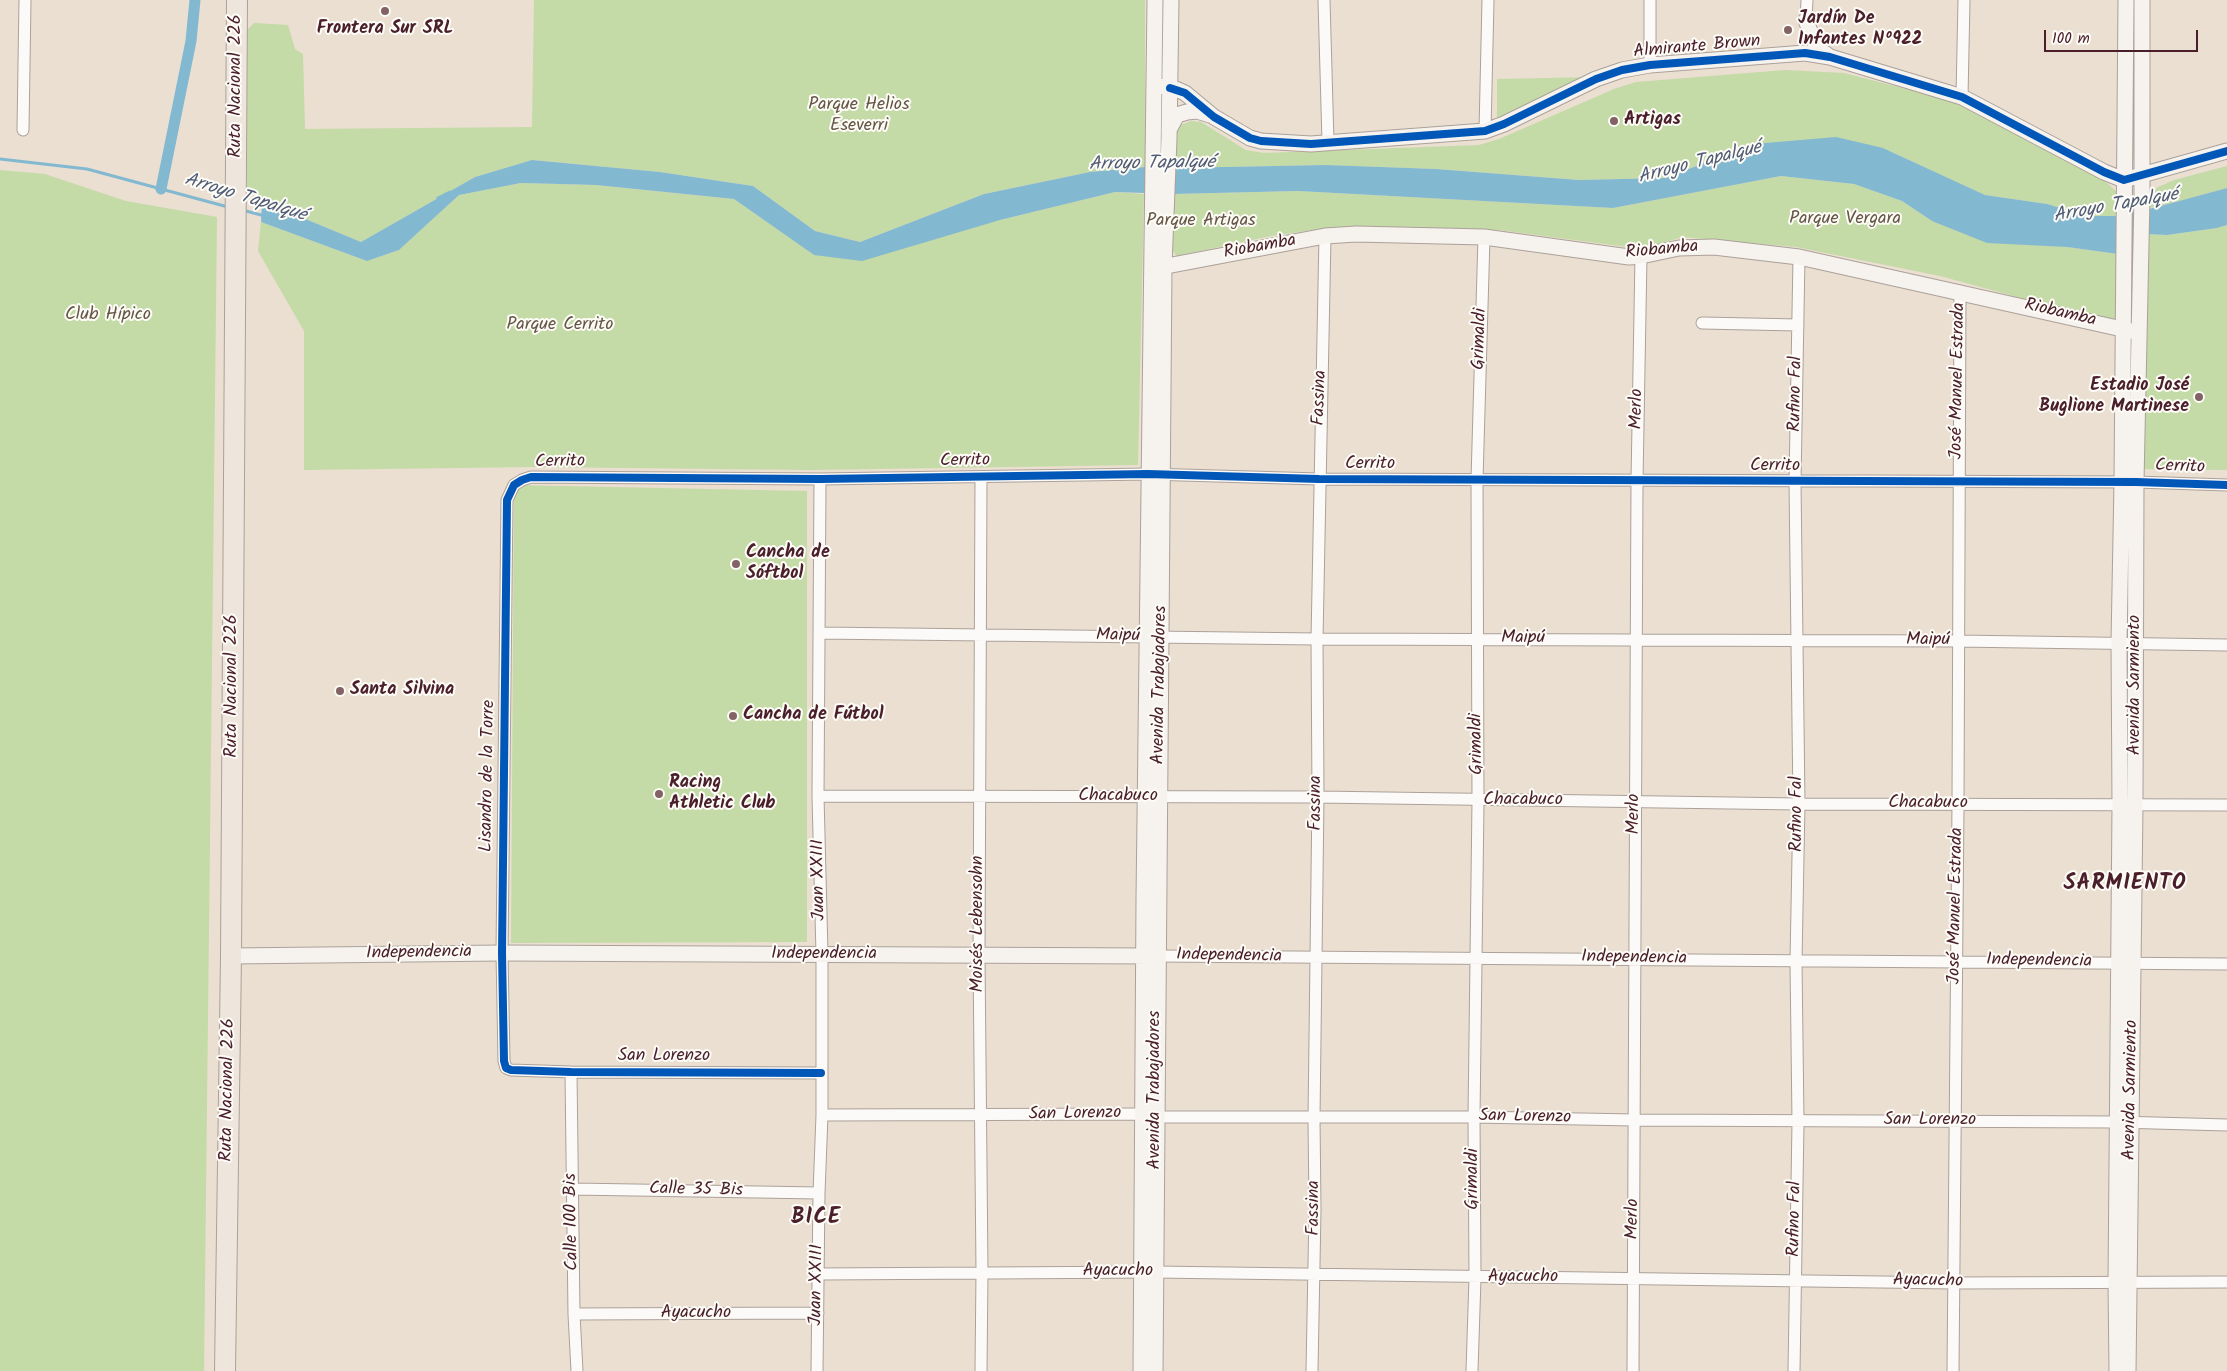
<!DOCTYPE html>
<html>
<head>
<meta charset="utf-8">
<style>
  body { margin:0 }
  #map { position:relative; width:2227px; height:1371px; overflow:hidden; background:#eadfd0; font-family:Kalam,sans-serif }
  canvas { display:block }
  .scale { position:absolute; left:2044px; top:30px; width:154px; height:22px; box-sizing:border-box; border:2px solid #4a1f2b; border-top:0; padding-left:6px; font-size:15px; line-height:18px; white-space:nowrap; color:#4a1f2b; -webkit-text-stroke:4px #fdfcf7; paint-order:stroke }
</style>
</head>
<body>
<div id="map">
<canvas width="2227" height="1371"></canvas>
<div class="scale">100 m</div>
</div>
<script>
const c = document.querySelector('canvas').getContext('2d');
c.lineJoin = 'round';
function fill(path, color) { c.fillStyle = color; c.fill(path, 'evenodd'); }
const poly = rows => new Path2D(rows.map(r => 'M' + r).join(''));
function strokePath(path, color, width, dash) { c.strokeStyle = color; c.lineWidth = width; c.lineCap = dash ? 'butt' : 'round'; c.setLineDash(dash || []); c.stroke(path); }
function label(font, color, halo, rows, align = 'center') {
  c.font = font + ' Kalam,sans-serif'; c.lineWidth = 4; c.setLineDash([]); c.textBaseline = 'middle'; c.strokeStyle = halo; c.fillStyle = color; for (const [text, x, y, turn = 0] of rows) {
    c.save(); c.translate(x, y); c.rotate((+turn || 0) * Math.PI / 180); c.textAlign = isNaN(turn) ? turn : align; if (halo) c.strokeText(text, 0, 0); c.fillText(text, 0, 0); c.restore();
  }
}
fill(poly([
  [534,0,1145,0,1145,167,1090,172,984,194,860,242,815,231,753,186,660,172,532,160,475,177,361,242,262,201,247,188,246,31,254,23,288,25,295,49,303,54,305,129,532,127],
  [2133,10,2136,10,2134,160,2132,160],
  [1785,70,1844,73,1961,103,2107,183,2117,192,2118,216,2087,216,2047,204,1985,195,1883,148,1754,144,1665,178,1579,180,1436,169,1326,165,1173,168,1176,131,1181,125,1191,121,1201,122,1246,150,1264,153,1479,145,1499,139,1614,89,1636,82],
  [1595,77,1497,118,1497,79],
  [2227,166,2227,188,2157,207,2147,208,2147,198,2158,187,2174,180],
  [0,170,45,174,126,201,217,217,204,1371,0,1371],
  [1781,176,1854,184,1902,201,1932,221,2067,247,2118,254,2118,315,2115,319,2109,322,1940,276,1796,247,1682,237,1647,248,1635,248,1499,230,1327,228,1271,236,1177,256,1170,248,1172,194,1298,191,1613,208],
  [521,183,596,185,734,199,814,255,1000,220,1115,192,1144,194,1138,465,812,470,533,467,304,470,304,331,258,251,261,222,367,261,399,250,459,195],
  [2227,225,2227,470,2137,469,2146,234,2167,235,2217,228],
  [514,485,807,491,807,942,511,943]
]), '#c4daa7');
fill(poly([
  [1836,137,1883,148,1985,195,2047,204,2087,216,2118,216,2157,207,2227,188,2227,225,2217,228,2167,235,2146,234,2118,254,2067,247,1987,243,1932,221,1902,201,1854,184,1781,176,1613,208,1298,191,1172,194,1115,192,1000,220,862,261,814,255,734,199,596,185,521,183,459,195,399,250,367,261,261,222,262,201,361,242,475,177,532,160,660,172,753,186,815,231,860,242,984,194,1090,172,1145,167,1173,168,1326,165,1436,169,1579,180,1665,178,1754,144]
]), '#83b8d1');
strokePath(poly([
  [0,159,87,169,228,207],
  [438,198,450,192],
  [242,210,265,216]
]), '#83b8d1', 3);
strokePath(poly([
  [161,189,191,41,195,0]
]), '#83b8d1', 11);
const street = poly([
  [1324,0,1328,142],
  [1650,0,1650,65],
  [1806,20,1807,0],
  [1962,97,1964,0],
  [23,130,25,0],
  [1485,131,1488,0],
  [1702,323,1798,325],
  [819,633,1317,639,1958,641,2227,645],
  [818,796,1318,797,1799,804,2227,805],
  [1157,956,2227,964],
  [571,1072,574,1314,577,1371],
  [821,1073,571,1072,511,1070,506,1068,504,1061,502,953,507,500,514,485,522,480,531,477,820,479,1148,474,1319,479,2136,482,2227,485],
  [822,1115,1143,1114,1155,1117,1474,1117,1634,1120,2118,1122,2227,1125],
  [573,1189,819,1193],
  [819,1274,1155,1272,1953,1283,2227,1282],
  [574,1314,818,1313],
  [817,1371,819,1193,822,1115,822,954,818,796,820,479],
  [981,1371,982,1272,979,956,981,477],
  [1312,1371,1315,1210,1314,1118,1318,797,1317,639,1325,236],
  [1472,1371,1475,1278,1474,1117,1478,801,1477,480,1484,237],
  [1633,1371,1637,481,1641,256],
  [1794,1371,1798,1122,1796,961,1799,804,1795,482,1799,257],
  [1953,1371,1958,804,1960,291]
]);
const secondary = poly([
  [1806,20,1812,37,1820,50,1830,57],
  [1160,86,1176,89,1185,93,1214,117,1250,138,1261,141,1311,144,1485,131,1504,124,1596,79,1622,70,1650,65,1805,53,1830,57,1962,97,2104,172,2124,180,2227,151],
  [1169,130,1177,115,1187,112,1197,111,1210,115],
  [1156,268,1325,236,1356,234,1484,237,1629,257,1641,256,1679,248,1714,247,1799,257,2131,331],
  [231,956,502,953,1152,956],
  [1141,1371,1144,899,1155,0],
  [1155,1371,1164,266,1169,139,1171,0],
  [2117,1371,2116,1283,2120,805,2119,643,2122,482,2126,0],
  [2128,1371,2135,806,2136,482,2142,196,2142,0]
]);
const highway = poly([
  [225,1371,231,956,237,0]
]);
strokePath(street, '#aca19a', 13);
strokePath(secondary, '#aca19a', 17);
strokePath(highway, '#aca19a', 22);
strokePath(street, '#fcfaf8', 11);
strokePath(secondary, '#f6f2ee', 15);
strokePath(highway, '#eee5dd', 20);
strokePath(poly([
  [1170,88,1185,93,1214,117,1250,138,1261,141,1311,144,1485,131,1504,124,1596,79,1622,70,1650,65,1805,53,1830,57,1962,97,2104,172,2124,180,2227,151],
  [821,1073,571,1072,511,1070,506,1068,504,1061,502,953,507,500,514,485,522,480,531,477,820,479,1148,474,1319,479,2136,482,2227,485]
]), '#0057b8', 8);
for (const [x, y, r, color] of [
  [385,11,5,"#826265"],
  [1788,30,5,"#826265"],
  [1614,121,5,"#826265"],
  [2199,397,5,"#826265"],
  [736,564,5,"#826265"],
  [340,691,5,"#826265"],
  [733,716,5,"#826265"],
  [659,794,5,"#826265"]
]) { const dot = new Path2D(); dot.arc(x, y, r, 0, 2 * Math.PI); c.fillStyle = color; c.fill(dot); strokePath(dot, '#fdfcf7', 2); }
label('bold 18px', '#4a1f2b', '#fdfcf7', [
  ["Jardín De",1798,20],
  ["Infantes Nº922",1798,41],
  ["Frontera Sur SRL",385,30,"center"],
  ["Artigas",1624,121],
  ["Estadio José",2189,387,"right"],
  ["Buglione Martinese",2189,408,"right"],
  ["Cancha de",746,554],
  ["Sóftbol",746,575],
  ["Santa Silvina",350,691],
  ["Cancha de Fútbol",743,716],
  ["Racing",669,784],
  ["Athletic Club",669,805]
], 'left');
label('18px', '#4a1f2b', '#fdfcf7', [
  ["Almirante Brown",1697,48,-5],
  ["Ruta Nacional 226",237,86,-90],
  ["Riobamba",1260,248,-10],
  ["Riobamba",1662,251,-5],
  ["Riobamba",2060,314,13],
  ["Grimaldi",1481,339,-88],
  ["José Manuel Estrada",1959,381,-89],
  ["Rufino Fal",1797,394,-89],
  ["Fassina",1321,398,-88],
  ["Merlo",1638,409,-89],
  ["Cerrito",965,462,-1],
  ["Cerrito",560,463,-1],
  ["Cerrito",1370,465],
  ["Cerrito",1775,467],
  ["Cerrito",2180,468,2],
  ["Maipú",1118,637,1],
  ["Maipú",1523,639],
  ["Maipú",1928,641],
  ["Avenida Trabajadores",1161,685,-89],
  ["Avenida Sarmiento",2136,685,-90],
  ["Ruta Nacional 226",233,686,-90],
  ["Grimaldi",1478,744,-91],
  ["Lisandro de la Torre",489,776,-89],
  ["Chacabuco",1118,797],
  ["Chacabuco",1523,801],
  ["Fassina",1317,803,-90],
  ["Chacabuco",1928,804],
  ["Merlo",1635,814,-90],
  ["Rufino Fal",1798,814,-90],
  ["Juan XXIII",820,880,-91],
  ["José Manuel Estrada",1957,906,-89],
  ["Moisés Lebensohn",979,924,-90],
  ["Independencia",419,954,-1],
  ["Independencia",824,955],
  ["Independencia",1229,957,1],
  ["Independencia",1634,959,1],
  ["Independencia",2039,962,1],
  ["San Lorenzo",664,1057],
  ["Ruta Nacional 226",229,1090,-89],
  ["Avenida Trabajadores",1156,1090,-90],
  ["Avenida Sarmiento",2132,1090,-89],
  ["San Lorenzo",1075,1115,-1],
  ["San Lorenzo",1525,1118,1],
  ["San Lorenzo",1930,1121],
  ["Grimaldi",1474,1179,-90],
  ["Calle 35 Bis",696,1191,1],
  ["Fassina",1315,1208,-90],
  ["Merlo",1634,1219,-89],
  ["Rufino Fal",1796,1219,-89],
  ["Calle 100 Bis",573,1222,-91],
  ["Ayacucho",1118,1272],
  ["Ayacucho",1523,1278],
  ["Ayacucho",1928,1282,1],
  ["Juan XXIII",818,1285,-89],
  ["Ayacucho",696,1314]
]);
label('18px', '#655646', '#fdfcf7', [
  ["Parque Helios",859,106],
  ["Eseverri",859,127],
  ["Parque Vergara",1845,220],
  ["Parque Artigas",1201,222],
  ["Club Hípico",108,316],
  ["Parque Cerrito",560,326]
]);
label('italic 19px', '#505c76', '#fdfcf7', [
  ["Arroyo Tapalqué",1700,164,-14],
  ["Arroyo Tapalqué",1152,165,-1],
  ["Arroyo Tapalqué",245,199,17],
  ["Arroyo Tapalqué",2116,207,-10]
]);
c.letterSpacing = '1px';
label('bold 22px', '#4a1f2b', '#fdfcf7', [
  ["SARMIENTO",2125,885],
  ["BICE",816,1219]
]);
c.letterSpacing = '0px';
</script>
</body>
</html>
